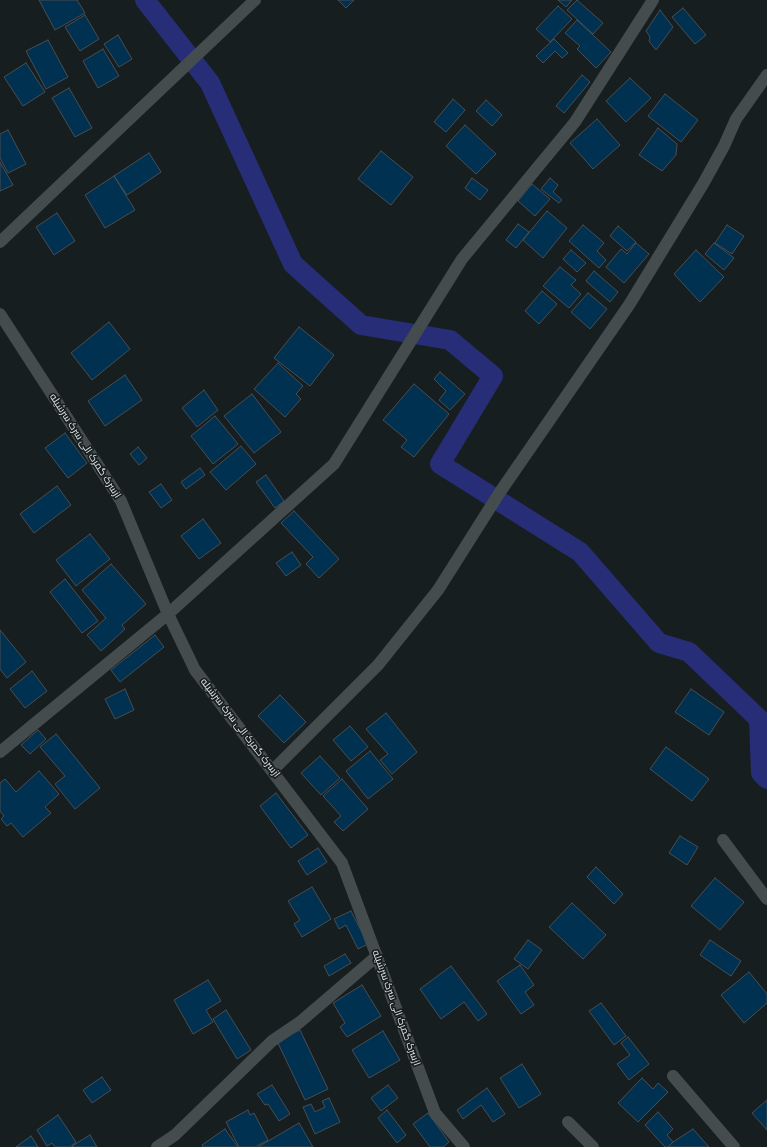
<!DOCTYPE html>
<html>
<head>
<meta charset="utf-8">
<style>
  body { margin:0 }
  canvas { display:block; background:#171e1f }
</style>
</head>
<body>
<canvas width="767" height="1147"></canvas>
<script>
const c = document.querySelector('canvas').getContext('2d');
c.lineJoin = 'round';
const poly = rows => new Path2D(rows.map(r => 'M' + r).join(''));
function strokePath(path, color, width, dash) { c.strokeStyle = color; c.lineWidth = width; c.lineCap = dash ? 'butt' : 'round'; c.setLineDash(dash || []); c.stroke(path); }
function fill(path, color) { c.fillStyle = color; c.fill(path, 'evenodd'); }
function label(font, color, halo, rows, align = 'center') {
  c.font = font + ' "Archivo Narrow",Cairo,sans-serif'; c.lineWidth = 3.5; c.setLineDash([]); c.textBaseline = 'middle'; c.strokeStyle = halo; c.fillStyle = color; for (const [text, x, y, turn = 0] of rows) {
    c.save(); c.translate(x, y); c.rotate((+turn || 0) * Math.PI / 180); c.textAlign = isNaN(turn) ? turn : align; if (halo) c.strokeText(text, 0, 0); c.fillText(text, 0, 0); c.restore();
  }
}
strokePath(poly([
  [145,0,210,83,293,264,361,325,450,340,493,376,440,464,580,552,659,643,689,652,759,719,761,773,767,779]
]), '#282d78', 20);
const building = poly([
  [39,0,77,0,85,13,55,30,39,0],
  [338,0,354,0,346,8,338,0],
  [558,0,572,0,566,7,558,0],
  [577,0,603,23,593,34,567,10,577,0],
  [558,6,572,19,550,42,536,29,558,6],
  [683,8,706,35,695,44,672,17,683,8],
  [660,10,673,27,656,50,649,41,650,37,646,31,660,10],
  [85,15,99,39,80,51,65,27,85,15],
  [577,20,611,52,596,68,577,49,580,46,565,33,577,20],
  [118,35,132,59,119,67,104,44,118,35],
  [554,39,568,53,562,58,555,51,543,63,536,56,554,39],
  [48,40,68,77,46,89,26,51,48,40],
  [103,49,119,76,98,88,83,61,103,49],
  [26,63,45,92,23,106,4,77,26,63],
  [582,75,590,82,564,113,556,106,582,75],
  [630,78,651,98,626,122,606,101,630,78],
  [69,88,92,128,75,137,52,98,69,88],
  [665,94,698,120,681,142,648,116,665,94],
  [453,99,465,110,446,132,434,122,453,99],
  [486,100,502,115,492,126,476,111,486,100],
  [597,119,620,145,593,169,570,143,597,119],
  [465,125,496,154,476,174,446,146,465,125],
  [658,128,677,144,676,155,662,171,639,155,658,128],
  [8,130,26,164,8,173,0,158,0,134,8,130],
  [381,151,413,177,391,205,358,179,381,151],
  [149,153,161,172,127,195,114,176,149,153],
  [0,162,13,185,0,191,0,162],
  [114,176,135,210,105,228,85,195,114,176],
  [472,178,488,190,480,200,465,188,472,178],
  [550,178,558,185,553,192,562,200,559,203,541,189,550,178],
  [532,184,550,199,535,216,518,201,532,184],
  [547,211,567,228,543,258,523,240,547,211],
  [57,213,75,241,54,255,36,227,57,213],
  [518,224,529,232,516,248,506,240,518,224],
  [583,225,604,243,597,251,606,260,599,268,569,241,583,225],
  [727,225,744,236,732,254,715,243,727,225],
  [618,226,636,242,627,251,610,236,618,226],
  [636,243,649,254,624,283,606,267,621,249,627,254,636,243],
  [714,243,734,258,724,270,705,254,714,243],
  [571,250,586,263,577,272,563,259,571,250],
  [696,250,724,277,700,302,674,274,696,250],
  [560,267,576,280,571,285,581,294,569,308,543,286,560,267],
  [594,271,618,292,610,302,586,281,594,271],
  [542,291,557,304,539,324,525,311,542,291],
  [588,293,607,309,590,329,571,312,588,293],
  [109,322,130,349,92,380,71,353,109,322],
  [299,327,334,355,310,386,274,358,299,327],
  [278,363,303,386,296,394,301,399,285,417,254,389,278,363],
  [440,372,465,394,450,410,439,400,446,391,434,379,440,372],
  [125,375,142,400,105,426,88,401,125,375],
  [414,384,449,414,414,457,401,447,407,440,383,420,414,384],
  [204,390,218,410,197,427,182,408,204,390],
  [252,394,281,432,254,453,224,416,252,394],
  [215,416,238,444,213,464,191,436,215,416],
  [65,433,87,463,68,478,45,448,65,433],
  [241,446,256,464,226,490,210,472,241,446],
  [138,447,147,458,139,465,130,454,138,447],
  [200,468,205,475,186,489,181,482,200,468],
  [266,475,284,501,275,508,256,482,266,475],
  [161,484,172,500,161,508,149,492,161,484],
  [57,486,71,505,34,533,20,514,57,486],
  [294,511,339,559,319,578,306,564,313,557,281,523,294,511],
  [203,519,221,543,199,559,181,536,203,519],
  [90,534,110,559,76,586,56,560,90,534],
  [292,552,301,565,286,576,276,563,292,552],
  [111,564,146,604,122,625,125,629,101,651,87,635,106,618,82,590,111,564],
  [65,579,98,621,82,633,50,592,65,579],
  [0,630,26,662,7,678,0,669,0,630],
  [155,635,164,647,120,682,111,670,155,635],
  [32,671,47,691,25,708,10,689,32,671],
  [125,689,134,710,115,719,105,699,125,689],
  [691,689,724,712,709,735,675,712,691,689],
  [280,695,306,722,284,743,258,716,280,695],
  [386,713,417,752,392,774,380,760,388,754,366,729,386,713],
  [350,726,368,747,351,761,333,740,350,726],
  [38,730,46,739,30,754,21,745,38,730],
  [56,734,100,788,75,809,55,784,65,776,40,747,56,734],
  [666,747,709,779,692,801,650,769,666,747],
  [370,751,393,779,368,799,346,771,370,751],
  [320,756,340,778,321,795,301,773,320,756],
  [39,771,59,794,45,807,51,813,23,837,11,823,7,826,1,819,4,816,0,811,0,783,5,779,16,792,39,771],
  [342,779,368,809,343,831,334,822,341,816,323,796,342,779],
  [276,793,308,835,291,848,260,806,276,793],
  [680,836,698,847,687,865,669,853,680,836],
  [318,848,327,862,307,875,298,861,318,848],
  [596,867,623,894,614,904,587,877,596,867],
  [715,878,744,902,720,930,691,906,715,878],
  [312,887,331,919,302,937,294,924,300,920,288,901,312,887],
  [572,903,606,935,583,959,549,927,572,903],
  [351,911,368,944,358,949,346,925,339,929,334,919,351,911],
  [528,940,542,950,528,969,514,959,528,940],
  [710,940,741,961,731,976,700,955,710,940],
  [345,954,351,963,329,976,324,966,345,954],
  [520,965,534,985,525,992,534,1005,521,1014,497,981,520,965],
  [451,966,487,1014,478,1021,464,1002,441,1019,420,989,451,966],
  [749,972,767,994,767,1003,744,1023,721,995,749,972],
  [208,980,221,1001,206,1010,213,1022,193,1034,174,1000,208,980],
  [362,985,381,1016,347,1037,340,1027,345,1023,333,1003,362,985],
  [601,1003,626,1036,614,1045,589,1011,601,1003],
  [226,1010,251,1050,237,1059,213,1019,226,1010],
  [300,1030,328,1089,305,1100,277,1041,300,1030],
  [383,1031,400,1060,369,1078,352,1050,383,1031],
  [628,1037,649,1064,629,1080,617,1064,630,1055,621,1043,628,1037],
  [522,1064,541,1094,519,1108,500,1078,522,1064],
  [102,1077,111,1090,92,1103,83,1090,102,1077],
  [642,1078,653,1089,658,1083,668,1092,638,1122,618,1103,642,1078],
  [272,1085,290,1114,279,1121,268,1104,265,1105,257,1094,272,1085],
  [388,1085,398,1098,381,1111,371,1098,388,1085],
  [487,1088,505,1114,493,1122,481,1105,463,1119,457,1110,487,1088],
  [329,1098,340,1122,315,1134,303,1107,311,1104,315,1112,325,1107,322,1101,329,1098],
  [767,1100,767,1130,752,1113,767,1100],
  [248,1110,250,1115,254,1113,268,1140,255,1147,239,1147,226,1122,248,1110],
  [387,1110,406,1135,397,1143,378,1118,387,1110],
  [658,1112,673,1129,667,1135,673,1142,668,1147,665,1147,645,1125,658,1112],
  [428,1113,449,1142,443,1147,430,1147,413,1124,428,1113],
  [58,1115,76,1142,70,1147,55,1147,52,1143,47,1146,37,1130,58,1115],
  [299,1123,313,1147,258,1147,299,1123],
  [225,1129,238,1147,203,1147,202,1145,225,1129],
  [693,1129,709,1147,668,1147,673,1142,693,1129],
  [90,1135,97,1147,73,1147,72,1146,90,1135],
  [31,1136,38,1147,16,1147,31,1136]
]);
fill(building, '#003151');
strokePath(building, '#484d52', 1);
strokePath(poly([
  [0,242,255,0],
  [0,752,168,614,334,464,462,259,575,122,653,0],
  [273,770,378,665,438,590,500,492,629,305,703,184,724,146,736,119,767,75],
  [723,840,767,899],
  [673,1076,734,1147],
  [568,1122,593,1147],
  [157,1147,175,1135,272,1041,300,1022,377,956]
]), '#444c4e', 12);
strokePath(poly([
  [0,314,121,501,168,614,195,670,342,863,435,1113,464,1147]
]), '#444c4e', 12);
label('10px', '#e5e9ea', '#171e1f', [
  ["ازسرک گمرک الی سرک سرشیله",85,446,57],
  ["ازسرک گمرک الی سرک سرشیله",240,728,52],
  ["ازسرک گمرک الی سرک سرشیله",396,1008,70]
]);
</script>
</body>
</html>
